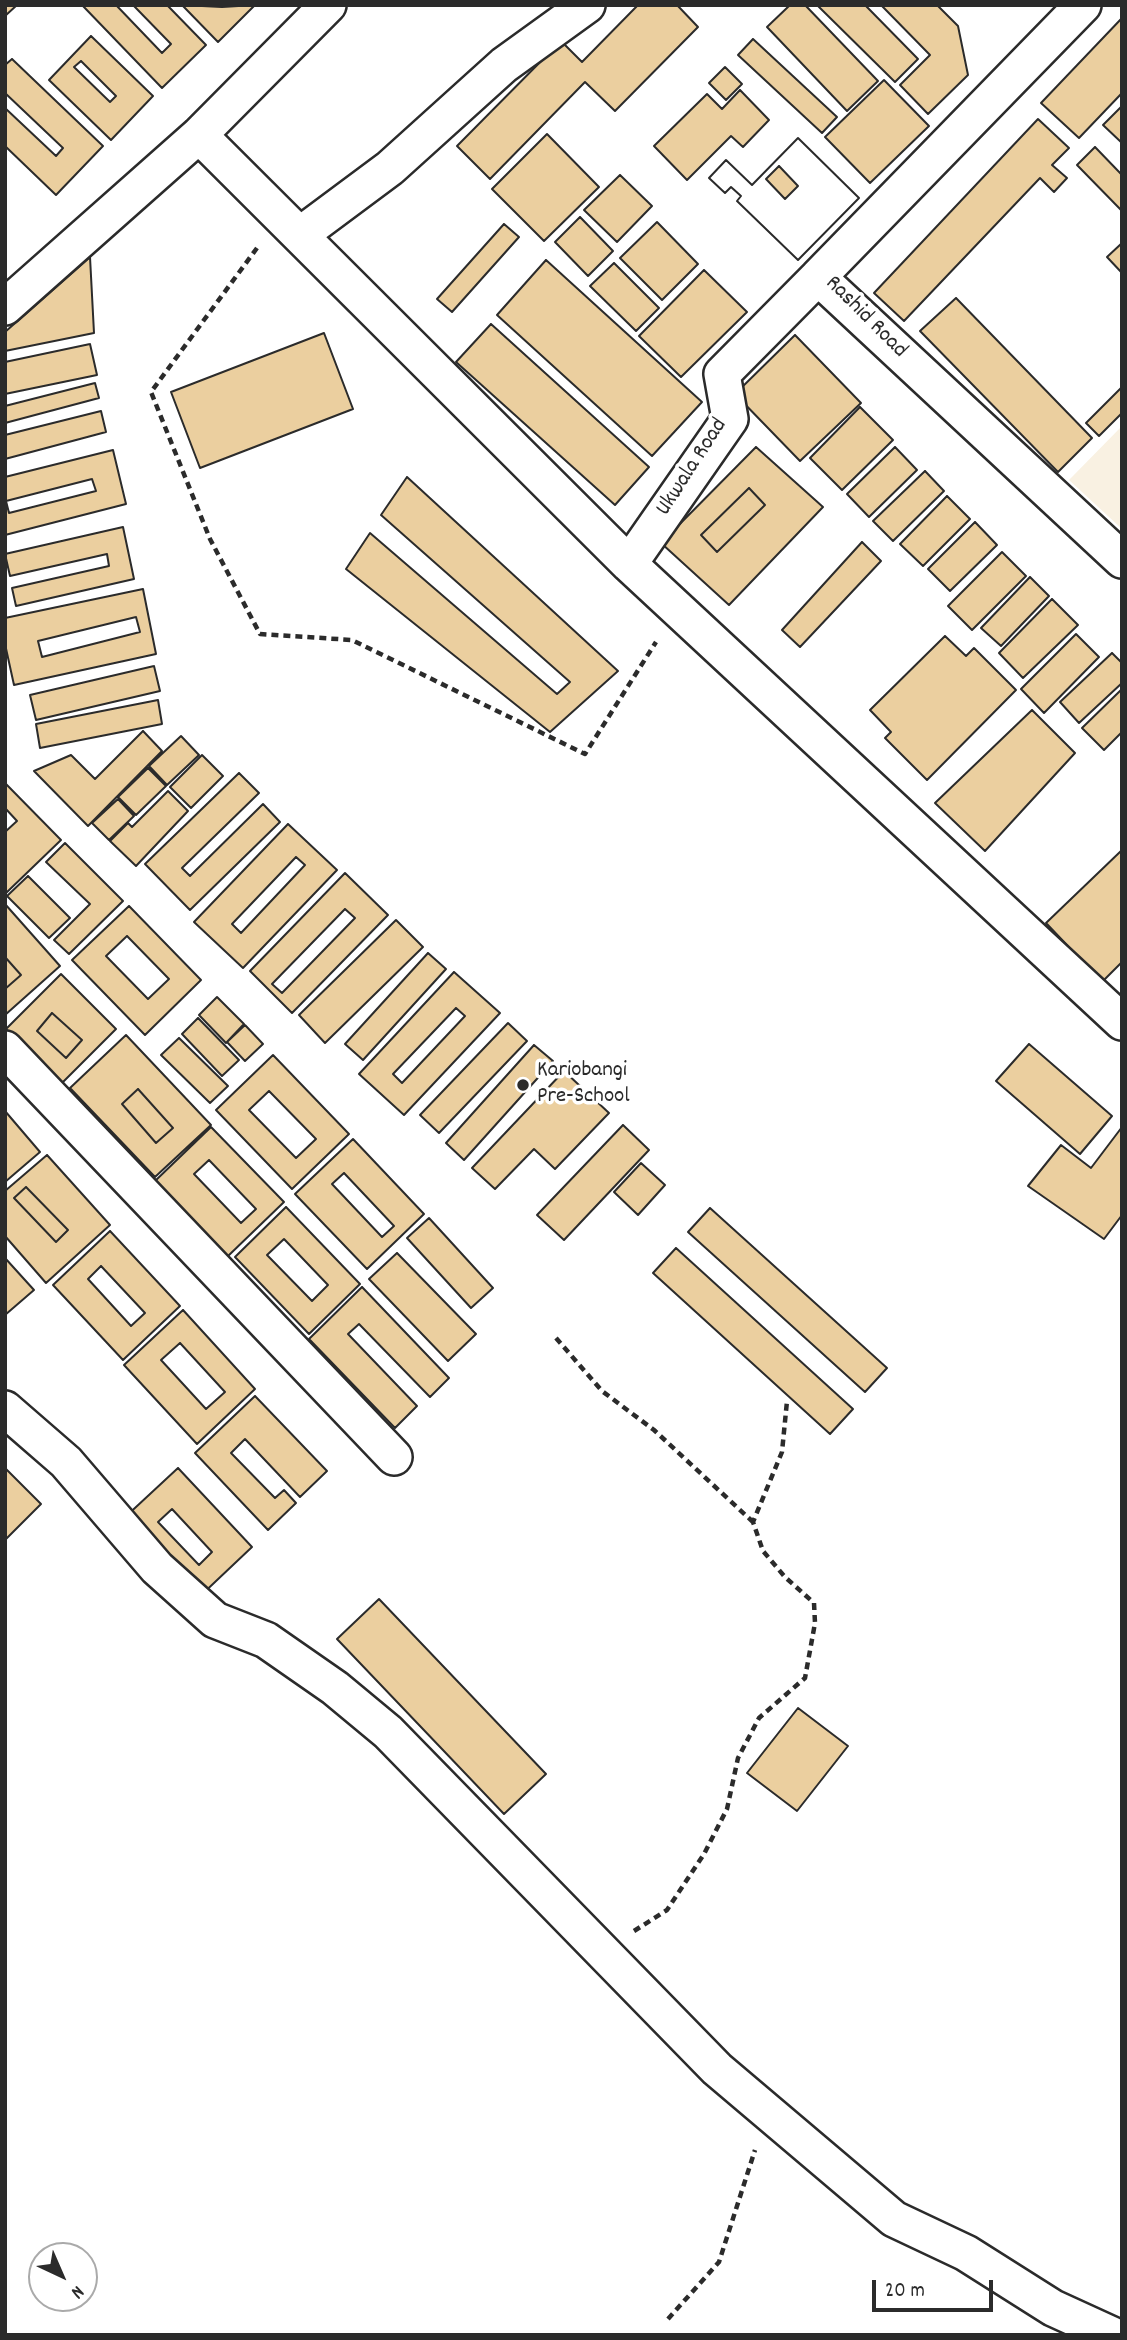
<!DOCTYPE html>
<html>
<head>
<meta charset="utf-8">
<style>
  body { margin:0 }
  #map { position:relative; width:1127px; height:2340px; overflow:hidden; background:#fff; font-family:Dekko,sans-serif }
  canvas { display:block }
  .frame { position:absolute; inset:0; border:7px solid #2b2b2b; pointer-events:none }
  .north { position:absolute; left:28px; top:2242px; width:70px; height:70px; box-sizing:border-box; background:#fff; border:2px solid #aaa; border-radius:50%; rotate:136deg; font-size:19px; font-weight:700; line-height:28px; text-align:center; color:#2b2b2b }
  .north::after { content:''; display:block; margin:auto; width:24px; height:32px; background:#2b2b2b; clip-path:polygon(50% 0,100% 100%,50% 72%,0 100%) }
  .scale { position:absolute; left:872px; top:2280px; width:121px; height:32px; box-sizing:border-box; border:4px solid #2b2b2b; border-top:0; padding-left:9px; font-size:21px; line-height:24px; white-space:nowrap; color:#2b2b2b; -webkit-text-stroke:5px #fff; paint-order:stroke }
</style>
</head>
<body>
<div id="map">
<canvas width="1127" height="2340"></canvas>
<div class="frame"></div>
<div class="north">N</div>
<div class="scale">20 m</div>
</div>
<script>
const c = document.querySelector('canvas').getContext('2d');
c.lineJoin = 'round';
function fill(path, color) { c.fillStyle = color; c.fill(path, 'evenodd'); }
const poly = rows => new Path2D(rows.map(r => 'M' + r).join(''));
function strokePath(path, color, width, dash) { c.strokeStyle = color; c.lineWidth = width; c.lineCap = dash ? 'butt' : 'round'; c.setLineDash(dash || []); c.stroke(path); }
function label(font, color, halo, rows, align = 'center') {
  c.font = font + ' Dekko,sans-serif'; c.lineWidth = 7; c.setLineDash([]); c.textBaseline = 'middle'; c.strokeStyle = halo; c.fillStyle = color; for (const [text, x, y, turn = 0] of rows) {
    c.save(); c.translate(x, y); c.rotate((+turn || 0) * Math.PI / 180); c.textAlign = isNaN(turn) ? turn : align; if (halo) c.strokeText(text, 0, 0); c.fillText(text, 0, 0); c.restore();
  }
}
fill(poly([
  [1122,426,1122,529,1069,480]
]), '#f9f1e2');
const building = poly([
  [5,5,17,5,5,16,5,5],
  [82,5,116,5,162,53,171,44,133,5,167,5,206,45,162,88,82,5],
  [182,5,222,7,255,5,218,42,182,5],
  [638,5,677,5,698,27,615,111,585,82,490,179,457,146,561,41,582,62,638,5],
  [790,5,805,5,878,81,847,111,767,27,790,5],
  [817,5,865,5,918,59,895,82,817,5],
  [881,5,937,5,958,26,968,75,928,114,900,85,930,55,881,5],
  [1122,18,1122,93,1079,138,1041,103,1122,18],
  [91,36,153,96,111,140,49,80,91,36],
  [81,61,116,96,110,102,74,67,81,61],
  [753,39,837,117,822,133,738,55,753,39],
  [12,59,103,146,56,195,5,146,5,108,56,156,63,148,5,93,5,65,12,59],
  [725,67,742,84,726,100,709,83,725,67],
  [884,80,929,126,870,183,825,137,884,80],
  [740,90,769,120,743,147,731,136,687,180,654,146,707,94,722,109,740,90],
  [1122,106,1122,143,1103,125,1122,106],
  [1038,119,1069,148,1052,165,1067,178,1054,192,1040,178,904,321,874,293,1038,119],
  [547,134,599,187,544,241,492,189,547,134],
  [798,138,859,198,798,260,737,201,741,196,731,187,725,193,709,178,726,160,752,185,798,138],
  [779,166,798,186,785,199,766,179,779,166],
  [798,138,859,198,798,260,737,201,741,196,731,187,725,193,709,178,726,160,752,185,798,138],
  [1095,147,1122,175,1122,211,1077,165,1095,147],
  [620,175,652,206,617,242,584,210,620,175],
  [580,217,613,251,588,276,555,242,580,217],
  [657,222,698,264,662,300,620,258,657,222],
  [504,224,519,237,452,312,437,299,504,224],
  [1122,243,1122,273,1107,257,1122,243],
  [90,257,94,333,5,351,5,332,90,257],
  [546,260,702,402,652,456,497,315,546,260],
  [614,263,659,308,636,331,590,286,614,263],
  [704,270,747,312,681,377,639,336,704,270],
  [956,298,1092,438,1058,472,920,331,956,298],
  [491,324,649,467,615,505,456,362,491,324],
  [324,333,353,409,200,468,171,392,324,333],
  [795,335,861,403,800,461,735,394,795,335],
  [90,344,97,375,5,394,5,362,90,344],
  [95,383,99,398,5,423,5,406,95,383],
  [1122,387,1122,413,1099,436,1086,423,1122,387],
  [860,407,893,440,842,490,810,458,860,407],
  [101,411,106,432,5,459,5,435,101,411],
  [756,447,823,507,729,605,661,543,756,447],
  [749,488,765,505,717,552,701,535,749,488],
  [895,447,917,470,869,517,847,494,895,447],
  [113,450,126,504,5,535,5,477,113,450],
  [92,479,96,491,9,513,6,501,92,479],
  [925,471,944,491,893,541,873,521,925,471],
  [407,477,618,671,550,732,346,569,370,533,557,694,570,682,381,515,407,477],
  [749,488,765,505,717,552,701,535,749,488],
  [947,496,970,519,923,566,900,544,947,496],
  [975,522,997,545,950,591,928,569,975,522],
  [123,527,134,579,16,606,12,588,109,566,107,554,10,576,5,554,123,527],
  [862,542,881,561,800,647,782,630,862,542],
  [1002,552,1026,576,972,630,948,606,1002,552],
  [1030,577,1049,596,1001,646,981,628,1030,577],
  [143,589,156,654,14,685,5,644,5,618,143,589],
  [136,617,140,632,42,657,38,641,136,617],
  [1052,599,1078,625,1023,678,999,653,1052,599],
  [1076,634,1099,657,1044,713,1021,689,1076,634],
  [945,636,966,656,974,648,1016,690,927,780,885,738,891,732,870,710,945,636],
  [1112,653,1122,663,1122,683,1079,723,1060,702,1112,653],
  [154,666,160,691,36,720,30,695,154,666],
  [1122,689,1122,732,1104,750,1082,728,1122,689],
  [158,700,162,724,40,748,36,724,158,700],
  [1032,710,1075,753,985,851,935,803,1032,710],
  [143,731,162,751,88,826,34,771,71,755,95,779,143,731],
  [181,736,199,755,167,785,149,766,181,736],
  [202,755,223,776,191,808,170,787,202,755],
  [148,768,166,786,136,815,118,797,148,768],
  [239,773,259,793,182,868,190,876,263,804,280,822,190,910,145,864,239,773],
  [5,783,61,840,5,894,5,832,17,821,5,808,5,783],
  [168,791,188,811,136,866,110,841,128,823,132,827,168,791],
  [118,799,134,816,109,840,92,823,118,799],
  [288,824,337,870,243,968,194,922,288,824],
  [296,857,305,865,241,933,232,924,296,857],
  [65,843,123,901,69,954,54,940,90,904,46,862,65,843],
  [1122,850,1122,962,1102,982,1046,923,1122,850],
  [345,873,388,915,292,1013,250,971,345,873],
  [345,909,355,918,282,993,272,984,345,909],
  [28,876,70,918,49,938,7,896,28,876],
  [5,904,60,966,5,1015,5,989,21,975,5,957,5,904],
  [129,906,201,980,145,1035,72,960,129,906],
  [127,936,169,979,148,999,106,956,127,936],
  [396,920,423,947,325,1043,299,1015,396,920],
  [428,953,446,969,363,1060,345,1044,428,953],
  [5,957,21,975,5,989,5,957],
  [454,972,500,1013,404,1115,359,1074,454,972],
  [456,1008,465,1016,402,1083,393,1074,456,1008],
  [61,974,116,1029,61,1084,6,1029,61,974],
  [52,1013,82,1040,66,1058,37,1031,52,1013],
  [217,997,244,1024,226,1043,199,1015,217,997],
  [52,1013,82,1040,66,1058,37,1031,52,1013],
  [198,1018,239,1060,222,1076,182,1034,198,1018],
  [508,1023,527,1041,439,1133,420,1115,508,1023],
  [245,1025,263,1044,245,1061,227,1042,245,1025],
  [126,1035,211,1125,155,1177,70,1088,126,1035],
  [138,1089,173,1128,156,1143,122,1104,138,1089],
  [179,1038,228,1086,210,1103,161,1055,179,1038],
  [1029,1044,1112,1116,1080,1154,996,1081,1029,1044],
  [534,1045,553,1061,464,1160,446,1143,534,1045],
  [273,1055,349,1134,292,1189,216,1110,273,1055],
  [269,1091,316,1139,296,1158,249,1110,269,1091],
  [564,1071,609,1113,555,1169,534,1149,495,1189,472,1168,564,1071],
  [138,1089,173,1128,156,1143,122,1104,138,1089],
  [5,1111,40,1152,5,1182,5,1111],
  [623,1125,649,1150,564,1240,537,1215,623,1125],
  [211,1127,284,1202,227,1257,154,1182,211,1127],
  [209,1160,256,1209,241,1223,194,1174,209,1160],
  [1122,1127,1122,1215,1104,1239,1028,1186,1061,1145,1091,1168,1122,1127],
  [353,1139,424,1214,367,1269,295,1194,353,1139],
  [344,1173,394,1226,382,1237,332,1184,344,1173],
  [47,1155,110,1225,46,1283,5,1236,5,1191,47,1155],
  [26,1187,68,1230,56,1242,14,1198,26,1187],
  [641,1163,665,1185,638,1215,614,1192,641,1163],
  [26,1187,68,1230,56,1242,14,1198,26,1187],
  [286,1207,360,1284,309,1334,235,1257,286,1207],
  [284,1239,328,1285,312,1301,267,1255,284,1239],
  [710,1208,887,1368,865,1392,688,1232,710,1208],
  [429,1218,493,1288,471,1308,407,1238,429,1218],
  [110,1231,180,1306,123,1360,53,1285,110,1231],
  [101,1266,145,1313,131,1326,88,1279,101,1266],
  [676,1248,853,1409,830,1434,653,1273,676,1248],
  [397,1253,476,1334,448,1361,369,1279,397,1253],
  [5,1258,34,1290,5,1315,5,1258],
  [362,1287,449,1378,430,1397,359,1324,348,1334,417,1406,395,1428,309,1339,362,1287],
  [183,1310,255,1389,197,1444,124,1365,183,1310],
  [180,1343,225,1392,206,1409,161,1360,180,1343],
  [255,1396,327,1471,300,1497,245,1439,231,1453,275,1498,284,1490,296,1503,268,1530,195,1453,255,1396],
  [5,1468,41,1504,5,1540,5,1468],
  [178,1468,252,1547,196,1600,122,1520,178,1468],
  [172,1509,212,1552,199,1565,158,1522,172,1509],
  [379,1599,546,1774,504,1814,337,1639,379,1599],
  [798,1708,848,1746,797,1811,747,1773,798,1708]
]);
fill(building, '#ebcf9f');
strokePath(building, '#2b2b2b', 2);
const minor = poly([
  [1083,5,818,277,1122,560],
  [199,135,629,564,1122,1022],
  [300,235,390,168,504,65,587,5],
  [5,307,199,135,328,5],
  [629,564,730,419,722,374,818,277],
  [5,1049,394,1457],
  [5,1409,66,1462,157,1568,215,1620,266,1640,335,1688,388,1732,717,2069,894,2219,966,2253,1053,2308,1112,2335]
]);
strokePath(minor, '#2b2b2b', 40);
strokePath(poly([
  [257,248,151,392,210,539,260,634,352,640,585,754,656,642],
  [556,1338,602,1391,654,1430,753,1522],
  [634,1931,667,1910,704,1854,727,1809,738,1758,759,1718,805,1678,815,1623,814,1603,785,1577,763,1551,753,1522,782,1452,787,1401],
  [668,2319,719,2262,755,2150]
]), '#2b2b2b', 4.5, [7, 5]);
strokePath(minor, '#fff', 35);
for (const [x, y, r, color] of [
  [523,1085,7,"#2b2b2b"]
]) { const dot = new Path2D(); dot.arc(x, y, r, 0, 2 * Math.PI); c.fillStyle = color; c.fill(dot); strokePath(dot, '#fff', 2.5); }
label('23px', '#2b2b2b', '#fff', [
  ["Rashid Road",865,318,45],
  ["Ukwala Road",693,468,-57]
]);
label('23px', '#2b2b2b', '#fff', [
  ["Kariobangi",537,1072],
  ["Pre-School",537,1098]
], 'left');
</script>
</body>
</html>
